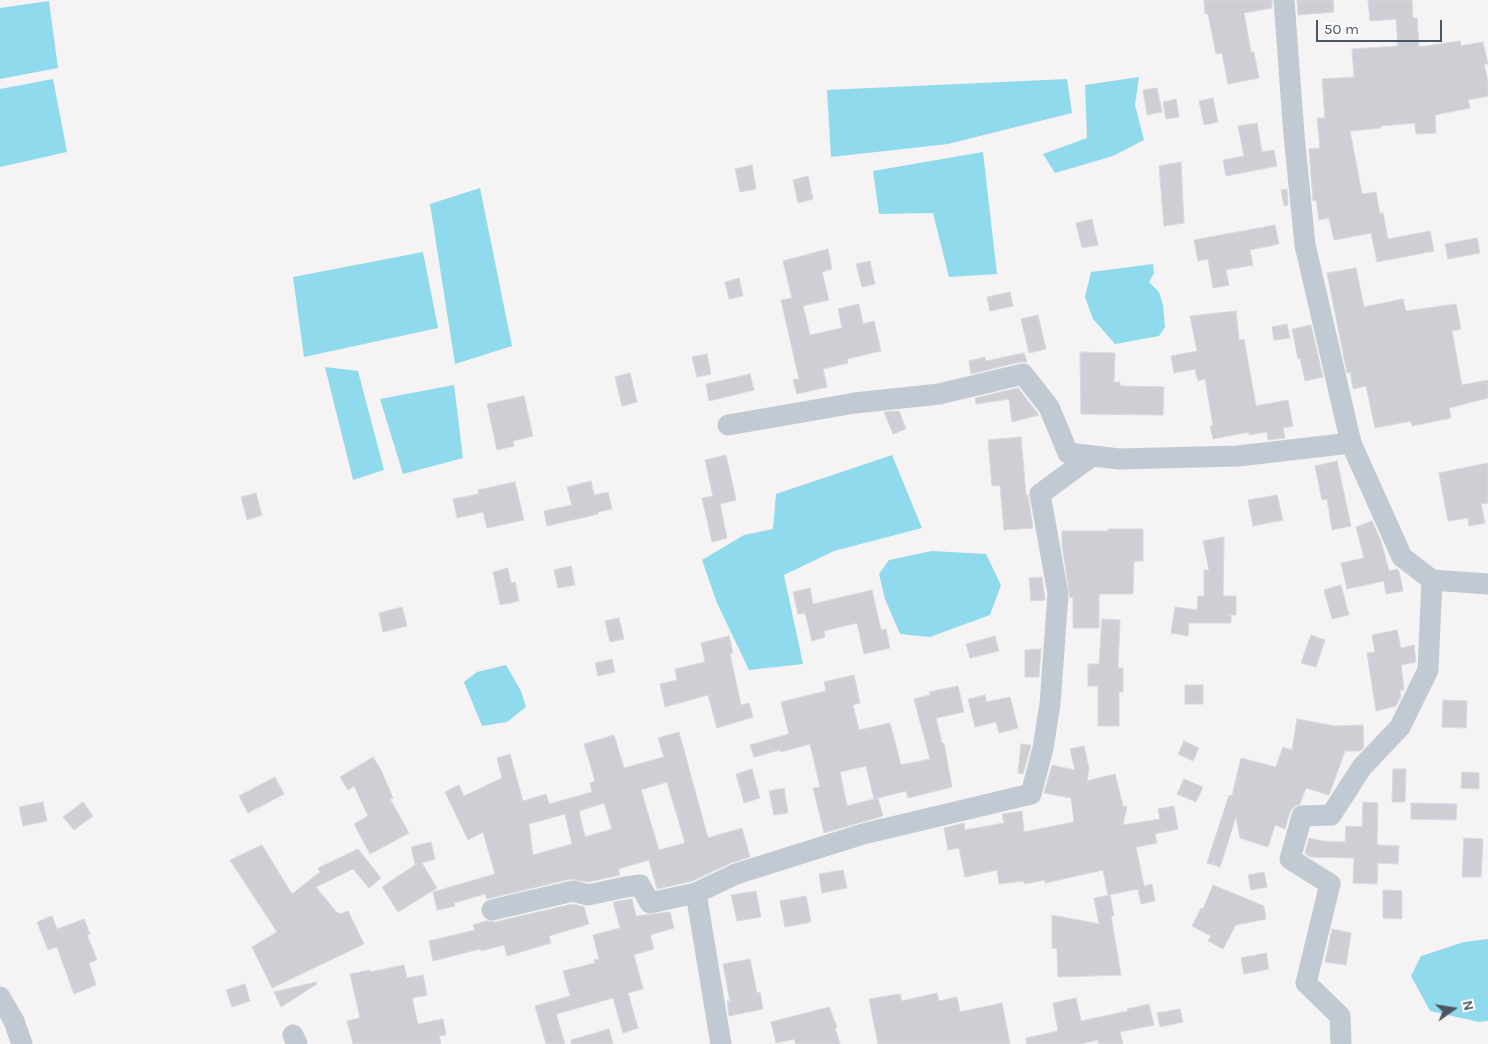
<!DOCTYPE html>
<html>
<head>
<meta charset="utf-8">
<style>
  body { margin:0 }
  #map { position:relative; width:1488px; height:1044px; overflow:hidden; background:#f5f3f3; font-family:Karla,sans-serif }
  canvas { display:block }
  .north { position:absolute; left:1428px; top:984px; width:50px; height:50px; -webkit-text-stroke:4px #fff; paint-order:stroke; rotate:77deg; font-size:14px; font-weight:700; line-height:20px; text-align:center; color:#4a5661 }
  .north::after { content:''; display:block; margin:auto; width:18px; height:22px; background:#4a5661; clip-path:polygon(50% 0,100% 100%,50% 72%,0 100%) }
  .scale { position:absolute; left:1316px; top:20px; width:126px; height:22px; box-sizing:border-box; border:2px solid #4a5661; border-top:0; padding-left:6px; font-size:15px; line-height:18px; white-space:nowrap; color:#4a5661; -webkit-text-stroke:4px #fff; paint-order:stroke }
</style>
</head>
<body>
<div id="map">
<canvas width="1488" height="1044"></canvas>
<div class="north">N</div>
<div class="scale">50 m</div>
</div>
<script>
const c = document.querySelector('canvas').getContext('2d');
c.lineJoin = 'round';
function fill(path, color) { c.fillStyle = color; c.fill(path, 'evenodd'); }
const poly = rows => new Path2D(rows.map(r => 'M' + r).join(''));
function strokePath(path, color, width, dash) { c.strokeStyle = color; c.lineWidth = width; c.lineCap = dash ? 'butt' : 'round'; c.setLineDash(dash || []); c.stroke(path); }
fill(poly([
  [49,1,58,68,0,79,0,8],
  [1139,77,1135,105,1144,140,1113,156,1055,173,1043,154,1087,138,1085,85],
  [53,79,67,152,0,167,0,89],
  [1067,79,1072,113,948,144,831,157,827,90],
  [983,152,997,274,949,277,933,213,879,214,873,171],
  [480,188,512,346,455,364,430,204],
  [423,252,438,328,304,357,293,277],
  [1153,264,1154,273,1149,282,1159,292,1163,305,1165,327,1159,336,1115,344,1093,319,1085,297,1091,272],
  [325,367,358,371,384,470,353,480],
  [454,385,463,458,403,474,380,399],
  [892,455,922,528,834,551,784,575,803,664,749,670,717,603,702,560,744,535,773,529,776,494],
  [932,551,986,554,1001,585,990,615,930,637,900,634,885,599,879,574,889,560],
  [506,665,521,691,526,707,507,722,482,726,464,682,477,672],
  [1488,939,1488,1021,1479,1022,1430,1011,1411,976,1421,956,1464,942]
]), '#90daee');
const building = poly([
  [1204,0,1272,0,1272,8,1244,13,1251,52,1254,52,1259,78,1228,84,1222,53,1216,54,1208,14,1205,14,1204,0],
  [1297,0,1333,0,1334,12,1298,15,1297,0],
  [1368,0,1412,0,1413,18,1417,18,1419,47,1460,41,1461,46,1483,42,1488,64,1484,64,1488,82,1488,96,1468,100,1470,108,1435,115,1436,133,1416,134,1415,123,1381,126,1381,128,1350,131,1362,194,1376,192,1380,214,1383,213,1388,239,1430,231,1434,251,1377,262,1371,233,1334,240,1329,218,1319,220,1316,200,1313,201,1309,149,1320,148,1317,118,1325,118,1322,79,1354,77,1352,49,1398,46,1396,19,1370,21,1368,0],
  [1157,88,1162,112,1147,115,1143,90,1157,88],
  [1213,98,1218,122,1204,125,1199,101,1213,98],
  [1176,99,1179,117,1166,119,1163,102,1176,99],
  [1257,123,1262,152,1274,150,1277,166,1226,176,1223,160,1244,156,1238,126,1257,123],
  [1181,162,1184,223,1164,226,1159,166,1181,162],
  [752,165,756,189,740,192,735,169,752,165],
  [808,176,813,199,798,203,793,180,808,176],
  [1287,189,1288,205,1284,206,1281,190,1287,189],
  [1092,219,1098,245,1082,248,1076,223,1092,219],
  [1275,225,1279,244,1250,250,1253,265,1226,270,1229,285,1213,288,1208,259,1198,261,1194,240,1275,225],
  [1477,238,1480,253,1448,259,1445,244,1477,238],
  [828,249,832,269,822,272,829,300,803,306,810,335,842,328,838,309,859,304,863,324,874,321,881,351,847,359,848,363,823,369,827,387,797,394,793,380,799,379,781,300,792,298,783,261,828,249],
  [870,261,875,284,862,287,856,264,870,261],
  [1356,268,1364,307,1403,299,1406,311,1456,304,1461,329,1452,331,1462,385,1488,380,1488,398,1449,408,1451,418,1412,426,1411,421,1375,428,1366,386,1353,389,1350,372,1347,373,1327,273,1356,268],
  [739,278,743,296,729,299,725,282,739,278],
  [1010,292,1013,306,990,311,987,297,1010,292],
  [1236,311,1239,340,1244,339,1256,406,1288,400,1293,426,1283,428,1285,438,1268,440,1267,432,1249,435,1249,432,1213,439,1210,426,1213,425,1205,379,1198,381,1195,369,1174,373,1171,356,1197,351,1190,316,1236,311],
  [1038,315,1046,349,1029,353,1021,319,1038,315],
  [1287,324,1290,338,1274,340,1272,327,1287,324],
  [1311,325,1323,377,1305,381,1300,358,1298,359,1292,329,1311,325],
  [1080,352,1115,353,1114,382,1120,382,1120,386,1164,387,1163,415,1081,414,1080,352],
  [1024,353,1027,362,1020,362,971,374,969,361,985,357,986,361,1024,353],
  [707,354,711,374,697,377,692,357,707,354],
  [630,373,637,402,622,406,615,377,630,373],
  [750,374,754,390,709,401,706,384,750,374],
  [1018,388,1039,415,1012,422,1009,399,976,404,975,398,1018,388],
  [524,396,533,436,513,441,514,446,497,450,487,404,524,396],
  [899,411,906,429,893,434,884,412,899,411],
  [1021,437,1026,495,1028,495,1033,528,1004,530,1000,485,992,486,988,440,1021,437],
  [726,455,736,500,720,504,727,538,712,542,702,498,713,496,705,460,726,455],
  [1337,461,1351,526,1332,530,1327,499,1322,500,1315,466,1337,461],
  [1488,463,1488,503,1481,504,1485,523,1469,526,1468,518,1448,521,1439,473,1488,463],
  [591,481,594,495,608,492,612,509,598,512,598,514,547,526,544,511,572,505,567,487,591,481],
  [515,482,524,520,487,528,483,512,457,518,453,499,479,494,478,490,515,482],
  [256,493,262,515,247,520,241,497,256,493],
  [1277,495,1283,520,1253,526,1248,500,1277,495],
  [1372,521,1381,541,1389,571,1397,569,1399,571,1403,591,1386,594,1384,581,1347,589,1341,563,1364,558,1356,527,1372,521],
  [1108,529,1143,529,1143,561,1134,561,1133,594,1099,594,1099,628,1073,628,1073,597,1070,598,1062,545,1062,531,1108,531,1108,529],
  [1224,537,1223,596,1236,596,1236,615,1227,615,1231,615,1231,623,1189,623,1188,636,1171,633,1175,607,1197,610,1198,596,1204,596,1204,570,1209,570,1203,541,1224,537],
  [571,566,575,585,558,588,554,570,571,566],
  [508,568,511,583,515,582,519,601,500,605,493,572,508,568],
  [1042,577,1045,600,1031,601,1029,578,1042,577],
  [1341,585,1349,615,1332,619,1324,590,1341,585],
  [810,588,813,604,872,590,881,630,886,629,890,648,864,654,857,623,824,631,825,637,812,641,805,613,798,614,793,592,810,588],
  [402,607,407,626,383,632,379,613,402,607],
  [619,618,624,639,610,642,605,621,619,618],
  [1102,619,1120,620,1118,668,1123,668,1123,692,1119,692,1119,726,1098,726,1098,686,1088,686,1088,664,1099,664,1102,619],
  [1397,630,1401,648,1414,645,1416,662,1401,665,1404,690,1400,690,1401,696,1396,706,1376,711,1367,653,1375,652,1372,635,1397,630],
  [1311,635,1325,640,1316,667,1301,663,1311,635],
  [729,636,733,653,730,654,741,705,749,703,753,717,717,728,708,695,665,707,660,684,677,680,675,669,705,662,701,643,729,636],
  [995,636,999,651,970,658,966,644,995,636],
  [1041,649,1039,677,1025,677,1025,650,1041,649],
  [612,659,615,672,598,676,595,663,612,659],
  [854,675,860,703,853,705,859,730,890,723,901,765,930,759,914,699,930,695,929,692,958,686,964,712,936,718,942,743,944,743,952,787,908,798,906,791,874,799,866,766,840,772,847,806,878,798,883,816,824,833,813,788,820,787,810,744,781,752,780,750,754,757,750,745,789,734,781,702,826,691,824,682,854,675],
  [1185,685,1203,685,1203,704,1185,704,1185,685],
  [985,695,986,702,1010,697,1018,728,999,733,996,722,975,727,968,699,985,695],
  [1443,700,1467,701,1466,728,1442,727,1443,700],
  [1297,719,1335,726,1363,725,1364,747,1360,751,1345,751,1329,795,1306,788,1300,804,1294,807,1290,812,1285,829,1275,825,1268,847,1240,838,1236,817,1220,867,1207,863,1229,795,1232,796,1241,758,1276,767,1283,747,1292,750,1297,719],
  [679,732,708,838,742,828,750,857,731,863,692,881,657,889,649,860,618,869,620,875,588,882,570,879,487,899,485,894,454,903,455,906,437,910,433,892,495,874,483,832,468,840,445,792,459,785,464,796,502,778,497,758,510,754,523,801,546,794,549,804,592,792,590,783,595,781,584,744,614,735,624,768,664,757,658,738,679,732],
  [667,782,685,843,659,850,641,790,667,782],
  [604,803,612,829,585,837,579,811,604,803],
  [565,814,572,844,533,855,529,824,565,814],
  [1184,741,1199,748,1193,761,1178,754,1184,741],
  [1021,744,1031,745,1023,774,1018,773,1021,744],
  [1084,746,1089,769,1087,781,1115,774,1123,806,1127,807,1123,825,1160,819,1158,809,1174,806,1178,829,1155,834,1157,843,1136,847,1144,886,1152,884,1155,901,1141,904,1138,889,1108,895,1103,870,1045,883,1045,880,1024,884,1024,881,999,884,997,870,965,877,959,848,948,850,944,828,964,823,965,830,1004,823,1002,814,1022,811,1024,832,1074,822,1071,798,1044,793,1052,765,1075,770,1070,749,1084,746],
  [373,757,381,770,393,798,390,799,409,833,370,854,354,824,368,816,354,786,348,790,340,777,373,757],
  [752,769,760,798,744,803,736,774,752,769],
  [1393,769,1406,769,1405,802,1392,802,1393,769],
  [1462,772,1479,773,1479,789,1461,788,1462,772],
  [275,777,284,794,248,813,239,796,275,777],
  [1184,779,1203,787,1196,802,1177,794,1184,779],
  [784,788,788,813,774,815,769,791,784,788],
  [43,802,47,821,23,826,19,807,43,802],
  [83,802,93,816,74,830,63,817,83,802],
  [1363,802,1378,803,1377,845,1399,846,1398,864,1378,863,1377,884,1353,883,1354,858,1310,857,1305,853,1309,838,1322,841,1345,842,1346,826,1362,827,1363,802],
  [1411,803,1457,804,1456,820,1411,819,1411,803],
  [1464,838,1483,839,1481,877,1462,877,1464,838],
  [431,842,435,859,422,863,437,888,398,912,382,887,418,863,415,864,411,847,431,842],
  [262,845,292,894,320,872,318,868,358,849,381,878,369,888,353,869,316,887,337,913,338,912,340,914,348,911,364,944,272,988,252,947,277,932,230,860,262,845],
  [843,870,847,888,822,893,819,874,843,870],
  [1264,872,1267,887,1251,890,1248,875,1264,872],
  [1213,885,1264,906,1266,919,1236,925,1223,949,1208,941,1211,936,1192,926,1201,908,1203,909,1213,885],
  [1383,890,1402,891,1402,919,1383,918,1383,890],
  [756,891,761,917,737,921,731,895,756,891],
  [1110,895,1114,916,1111,916,1121,975,1058,977,1057,949,1052,948,1052,915,1099,924,1094,898,1110,895],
  [806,896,811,922,785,927,780,901,806,896],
  [632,899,636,916,670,912,674,928,650,935,654,949,634,955,643,989,628,993,638,1028,623,1033,613,998,556,1014,565,1044,546,1044,535,1006,570,996,563,971,595,963,594,960,599,959,593,935,620,928,613,902,632,899],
  [573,904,584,907,589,924,549,936,551,943,507,956,504,945,481,951,480,949,433,961,429,941,475,930,473,925,486,921,495,922,573,904],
  [52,916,57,929,84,919,90,934,87,935,97,960,89,963,96,985,74,994,57,947,48,950,37,922,52,916],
  [1332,929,1351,933,1346,965,1325,962,1332,929],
  [1266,953,1269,969,1244,974,1241,958,1266,953],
  [750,959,757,993,760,992,763,1009,729,1016,727,1001,730,1001,723,964,750,959],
  [404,965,407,978,423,975,427,995,412,998,418,1024,443,1019,446,1035,439,1036,441,1044,353,1044,347,1021,360,1018,350,974,370,970,370,972,404,965],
  [316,982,317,984,281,1007,274,992,316,982],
  [245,984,250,1001,232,1007,226,990,245,984],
  [937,993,939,1001,957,997,960,1012,1002,1003,1010,1044,878,1044,869,999,900,994,902,1001,937,993],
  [1076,998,1081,1021,1128,1011,1127,1009,1149,1004,1154,1025,1120,1032,1123,1044,1098,1044,1098,1040,1080,1044,1027,1044,1026,1038,1058,1031,1053,1003,1076,998],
  [829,1007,837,1027,835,1028,840,1044,796,1044,794,1039,776,1043,771,1022,829,1007],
  [1180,1009,1183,1022,1160,1027,1157,1013,1180,1009],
  [609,1029,613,1044,571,1044,571,1040,609,1029]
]);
fill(building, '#cdcfd5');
strokePath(building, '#d7d9de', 1);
strokePath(poly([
  [1284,0,1294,135,1305,245,1351,443,1402,557,1432,580,1488,584],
  [728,425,855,403,939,394,1023,374,1049,407,1068,453,1119,459,1238,456,1351,443],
  [492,910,573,891,588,895,625,887,640,885,650,903,696,893],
  [0,997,14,1021,22,1044],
  [293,1035,297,1044],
  [721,1044,696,893,736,874,863,834,1031,794,1043,748,1050,704,1058,594,1040,494,1092,456],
  [1341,1044,1340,1016,1306,983,1330,884,1290,859,1302,816,1331,815,1362,767,1400,727,1428,670,1432,580]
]), '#c1cad2', 21);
</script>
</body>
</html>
